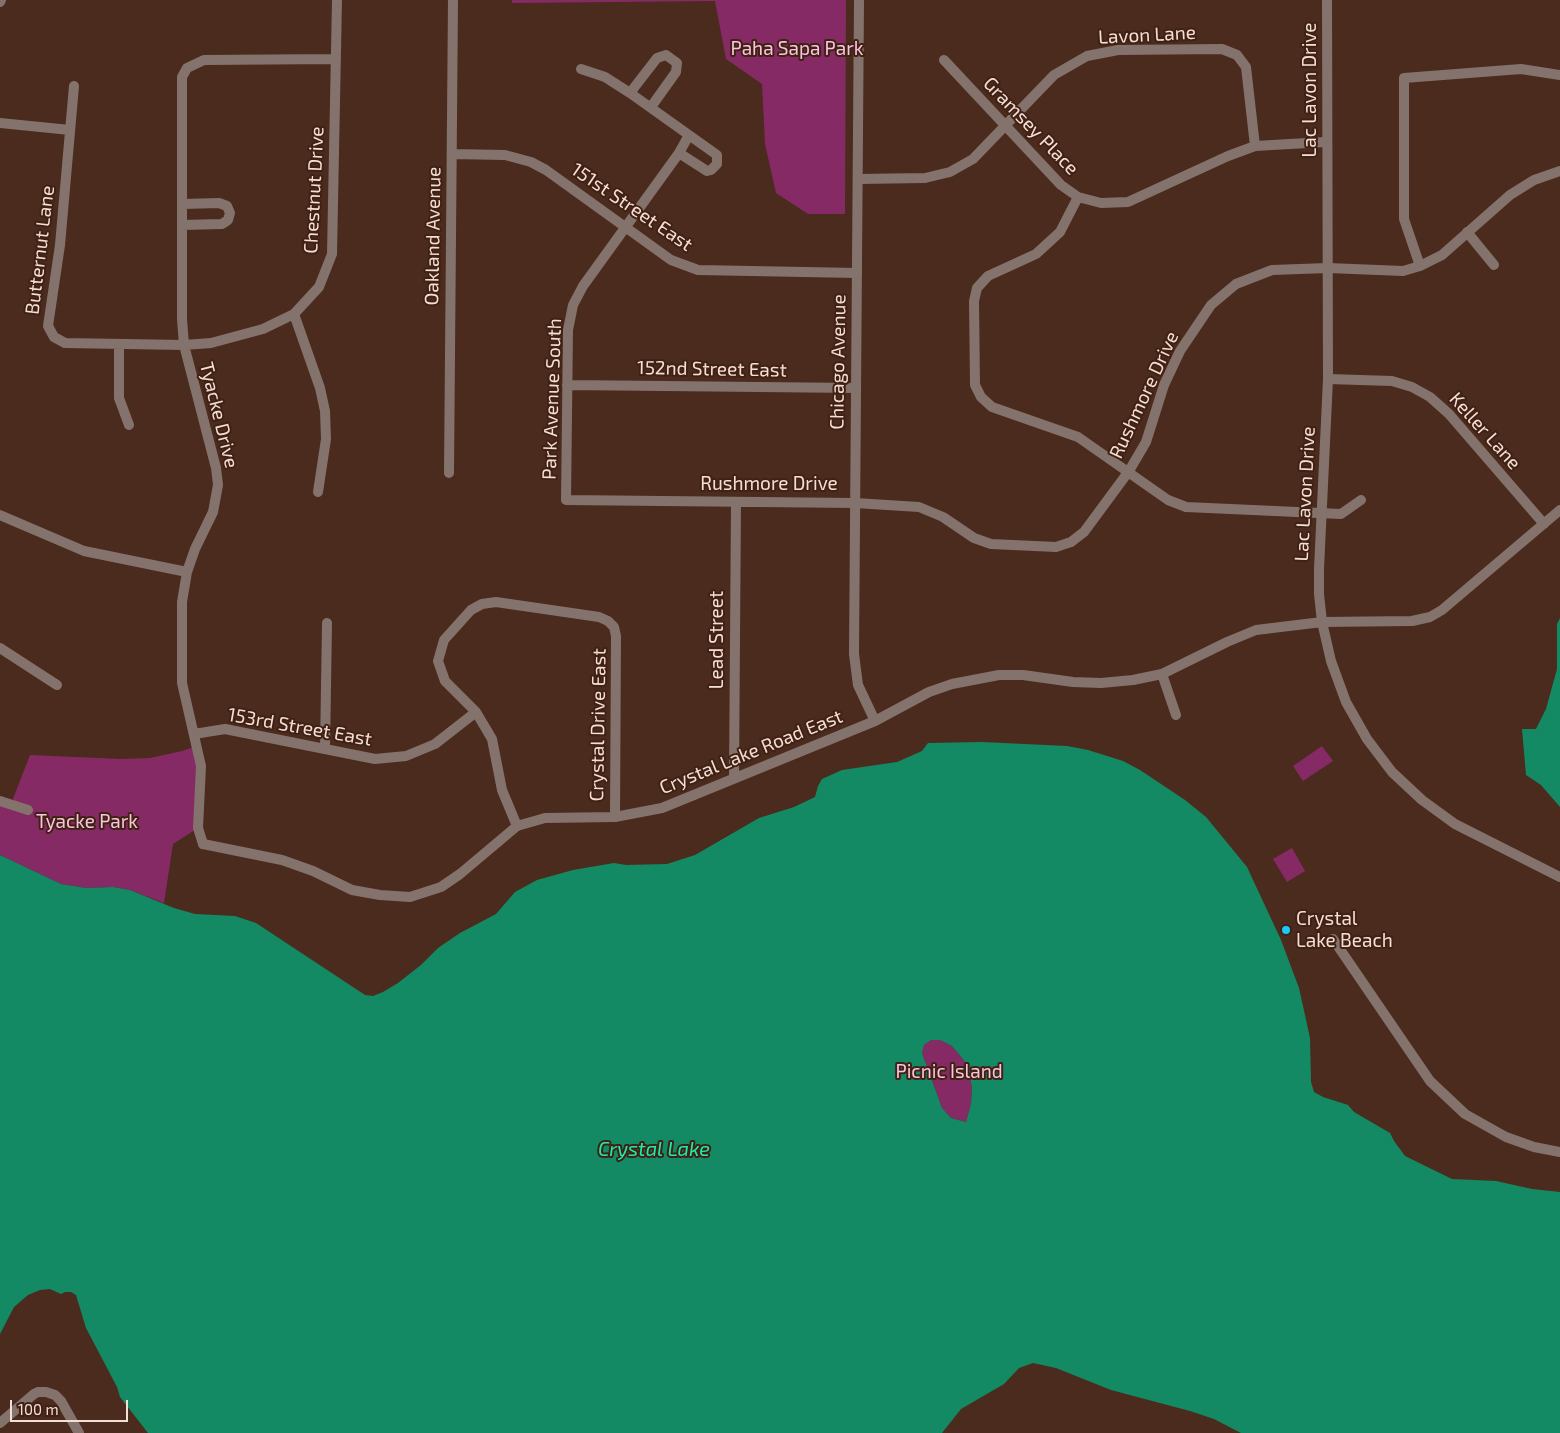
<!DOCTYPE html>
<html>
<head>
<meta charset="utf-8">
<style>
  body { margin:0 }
  #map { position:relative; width:1560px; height:1433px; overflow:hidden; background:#4b2b1d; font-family:"Exo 2",sans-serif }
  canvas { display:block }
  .scale { position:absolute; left:10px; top:1400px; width:118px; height:22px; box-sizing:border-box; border:2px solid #f4dfd6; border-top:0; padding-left:6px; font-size:15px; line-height:18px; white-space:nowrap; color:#f4dfd6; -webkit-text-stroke:4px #402113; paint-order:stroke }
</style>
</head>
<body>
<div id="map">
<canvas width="1560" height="1433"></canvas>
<div class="scale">100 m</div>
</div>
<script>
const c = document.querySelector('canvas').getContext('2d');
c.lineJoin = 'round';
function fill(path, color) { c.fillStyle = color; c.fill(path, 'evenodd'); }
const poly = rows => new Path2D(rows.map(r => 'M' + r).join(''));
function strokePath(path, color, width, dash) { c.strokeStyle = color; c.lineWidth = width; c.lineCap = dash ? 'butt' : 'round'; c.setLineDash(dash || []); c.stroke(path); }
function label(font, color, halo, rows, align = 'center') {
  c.font = font + ' "Exo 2",sans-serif'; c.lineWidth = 4; c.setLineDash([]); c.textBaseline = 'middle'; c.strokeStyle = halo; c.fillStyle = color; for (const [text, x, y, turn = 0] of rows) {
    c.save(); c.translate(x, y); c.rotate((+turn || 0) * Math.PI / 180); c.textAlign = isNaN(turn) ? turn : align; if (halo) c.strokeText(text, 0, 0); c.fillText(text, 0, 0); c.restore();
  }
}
fill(poly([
  [512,0,846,0,845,214,808,214,776,193,765,144,762,84,726,59,715,1,512,3],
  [197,746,198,828,173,844,164,903,130,890,113,887,86,888,61,884,0,855,0,801,11,804,30,755,120,759,150,758,182,751],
  [1322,746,1333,761,1303,781,1293,766],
  [1292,848,1305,871,1287,882,1273,859],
  [931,1040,940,1040,952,1046,967,1064,972,1087,971,1104,966,1122,951,1118,942,1108,922,1053,924,1045]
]), '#862a65');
fill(poly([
  [1560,618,1560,807,1541,785,1526,775,1522,729,1536,729,1546,709,1557,669,1557,624],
  [982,742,1067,746,1088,750,1123,761,1140,770,1185,800,1206,817,1247,867,1281,940,1299,988,1310,1038,1311,1082,1314,1092,1323,1097,1348,1105,1354,1112,1390,1133,1394,1141,1405,1156,1452,1179,1496,1181,1532,1189,1560,1192,1560,1433,1241,1433,1214,1419,1190,1411,1111,1390,1056,1368,1033,1363,1019,1368,1004,1384,961,1409,942,1433,148,1433,120,1397,117,1387,86,1328,76,1295,71,1292,65,1292,61,1294,50,1289,40,1290,28,1295,14,1307,0,1334,0,855,61,884,86,888,113,887,130,890,174,908,195,914,235,916,256,923,365,995,373,996,383,992,398,983,421,965,438,948,460,933,496,914,515,892,537,880,573,870,614,863,626,865,667,864,695,855,759,818,794,807,815,797,818,786,822,779,842,770,897,762,922,751,928,743],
  [931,1040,940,1040,952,1046,967,1064,972,1087,971,1104,966,1122,951,1118,942,1108,922,1053,924,1045]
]), '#148a64');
strokePath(poly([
  [944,60,1061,185,1078,197,1101,203,1128,202,1228,156,1255,146,1325,142,1327,139],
  [581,69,605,77,630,93,717,155,717,164,711,170,707,171,679,153],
  [74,86,60,245,48,326,54,337,65,343,184,345,211,343,263,329,294,314,319,287,332,254,337,0],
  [630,93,657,58,666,55,677,63,676,72,651,107],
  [0,123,70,130],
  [689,135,679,153,583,286,573,305,568,330,566,500,855,503,919,507,943,517,974,538,991,544,1056,547,1071,542,1084,532,1129,471,1146,442,1164,385,1180,351,1211,305,1236,284,1272,270,1328,268,1403,271,1420,266,1442,255,1510,195,1534,180,1560,171],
  [452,154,505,155,531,162,546,170,671,260,698,270,857,273],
  [858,179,925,178,950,172,973,159,1054,75,1087,56,1118,50,1222,49,1237,55,1246,67,1255,146],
  [1078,197,1060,232,1036,254,988,276,977,288,974,301,975,385,981,397,992,407,1078,437,1168,500,1186,507,1341,514,1361,500],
  [182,225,222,224,228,220,230,213,227,206,219,203,183,204],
  [1467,232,1494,265],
  [1420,266,1404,219,1404,78,1521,69,1560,75],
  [294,314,320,388,325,411,326,439,318,492],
  [119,344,119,398,129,425],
  [1328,379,1392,381,1412,387,1430,397,1449,414,1544,524],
  [567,385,856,388],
  [449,473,453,0],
  [0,515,84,551,187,572],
  [1322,622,1412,621,1430,617,1442,610,1560,510],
  [0,648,57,685],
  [1162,674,1176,715],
  [194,734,225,729,375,759,406,756,435,744,476,712],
  [325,749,327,623],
  [734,778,736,502],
  [0,801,28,810],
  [517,826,502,790,492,739,476,712,445,681,438,661,444,640,471,610,482,604,496,602,599,617,608,621,614,627,616,636,615,817],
  [203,844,198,828,201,766,182,683,182,602,187,572,195,549,213,512,218,485,216,468,184,345,182,319,182,77,187,68,204,60,336,59],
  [1333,939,1430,1081,1465,1114,1506,1137,1534,1147,1560,1152],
  [0,1423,34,1394,38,1392,46,1392,55,1395,61,1401,79,1433]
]), '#84736c', 10);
strokePath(poly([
  [859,0,854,654,858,685,875,721],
  [1327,0,1328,379,1319,569,1319,594,1322,622,1331,661,1346,702,1367,739,1392,772,1422,800,1455,824,1560,877],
  [0,2,1,0],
  [203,844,282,860,313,871,352,890,380,895,410,897,441,887,460,874,517,826,545,818,615,817,662,808,875,721,929,692,952,684,999,675,1023,675,1073,682,1101,683,1133,680,1162,674,1227,642,1256,630,1322,622]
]), '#84736c', 10);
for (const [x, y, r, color] of [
  [1286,930,5,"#1acafc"]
]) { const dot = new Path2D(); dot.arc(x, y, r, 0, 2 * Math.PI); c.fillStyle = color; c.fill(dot); strokePath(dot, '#402113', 2); }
label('19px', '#f4dfd6', '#402113', [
  ["Lavon Lane",1147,35,-3],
  ["Lac Lavon Drive",1310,90,-90],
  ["Gramsey Place",1031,126,46],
  ["Chestnut Drive",314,190,-87],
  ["151st Street East",632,207,34],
  ["Oakland Avenue",433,236,-89],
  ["Butternut Lane",40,250,-83],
  ["Chicago Avenue",838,362,-89],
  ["152nd Street East",712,369,1],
  ["Rushmore Drive",1144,395,-65],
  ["Park Avenue South",552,399,-88],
  ["Tyacke Drive",219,415,76],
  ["Keller Lane",1485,431,48],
  ["Rushmore Drive",769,484],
  ["Lac Lavon Drive",1305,494,-87],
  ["Lead Street",717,640,-90],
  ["Crystal Drive East",598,725,-89],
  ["153rd Street East",300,727,10],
  ["Crystal Lake Road East",751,752,-22]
]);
label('19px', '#f8c4e0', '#402113', [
  ["Paha Sapa Park",797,49],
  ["Tyacke Park",87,822],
  ["Picnic Island",949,1072]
]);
label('19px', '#f4dfd6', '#402113', [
  ["Crystal",1296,919],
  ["Lake Beach",1296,941]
], 'left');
label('italic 20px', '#1eecad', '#402113', [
  ["Crystal Lake",654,1149]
]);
</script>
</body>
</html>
